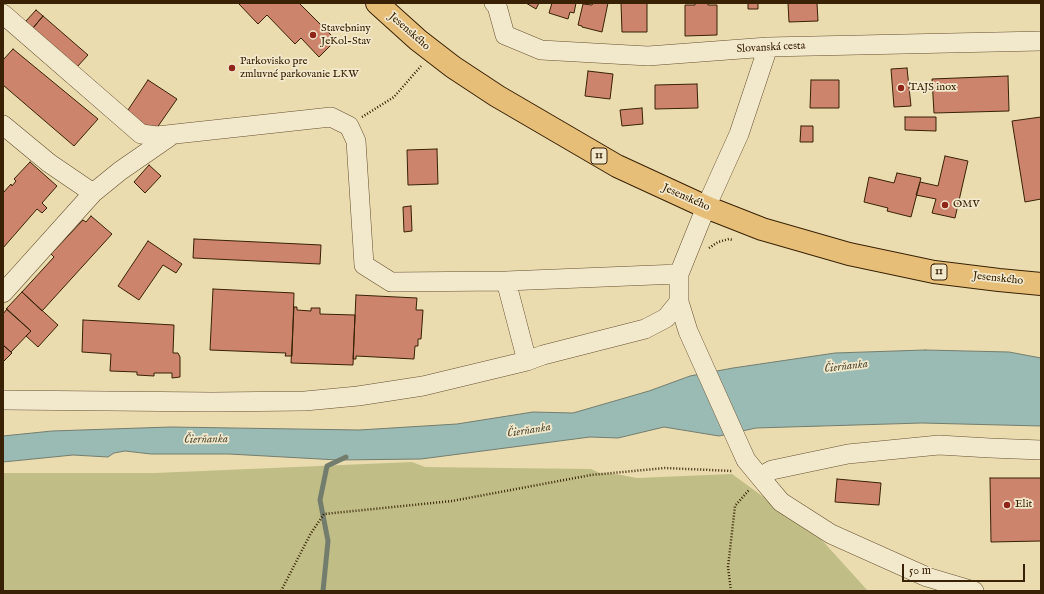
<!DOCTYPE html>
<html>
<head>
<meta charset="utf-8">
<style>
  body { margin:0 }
  #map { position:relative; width:1044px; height:594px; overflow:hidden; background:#ebdcb0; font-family:"IM FELL English",serif }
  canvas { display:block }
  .frame { position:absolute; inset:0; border:4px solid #382104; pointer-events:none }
  .scale { position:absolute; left:902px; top:564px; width:123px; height:18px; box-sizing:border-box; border:2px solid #382104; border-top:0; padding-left:5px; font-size:12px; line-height:14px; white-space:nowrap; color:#382104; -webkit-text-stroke:3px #f2e8cc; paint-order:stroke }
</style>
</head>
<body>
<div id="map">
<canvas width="1044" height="594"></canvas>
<div class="frame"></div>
<div class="scale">50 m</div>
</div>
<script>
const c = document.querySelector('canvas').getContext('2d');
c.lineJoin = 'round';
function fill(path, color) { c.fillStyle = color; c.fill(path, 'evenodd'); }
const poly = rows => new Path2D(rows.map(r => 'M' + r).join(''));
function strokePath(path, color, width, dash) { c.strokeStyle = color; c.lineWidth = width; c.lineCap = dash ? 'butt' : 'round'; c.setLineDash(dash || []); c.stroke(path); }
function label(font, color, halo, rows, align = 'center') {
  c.font = font + ' "IM FELL English",serif'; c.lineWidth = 3.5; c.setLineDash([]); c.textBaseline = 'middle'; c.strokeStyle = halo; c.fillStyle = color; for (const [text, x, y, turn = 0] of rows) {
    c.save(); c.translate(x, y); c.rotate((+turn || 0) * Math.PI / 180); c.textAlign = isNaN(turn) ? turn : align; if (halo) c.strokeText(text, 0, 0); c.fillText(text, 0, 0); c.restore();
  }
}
fill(poly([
  [412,462,425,467,591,469,600,473,616,474,637,478,732,474,820,538,868,591,3,591,3,473,155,473]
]), '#c0be86');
const water = poly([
  [925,350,1009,352,1041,358,1041,426,922,423,756,428,719,436,664,427,618,438,590,437,421,459,338,460,229,454,151,454,125,451,114,453,108,457,73,455,3,462,3,436,52,431,170,427,359,430,457,424,533,412,573,413,649,391,690,376,733,368,835,353,925,350]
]);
fill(water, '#9abab4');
strokePath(water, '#737d6e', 1);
strokePath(poly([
  [323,591,328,541,320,500,327,466,346,457]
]), '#737d6e', 5);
const building = poly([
  [238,3,299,3,336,40,319,57,301,38,295,44,267,15,258,24,238,3],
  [526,3,539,3,536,9,526,3],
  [552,3,576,3,574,13,570,12,568,19,549,13,552,3],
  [593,3,608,3,602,32,582,27,582,26,578,25,583,4,592,5,593,3],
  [621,3,647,3,647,32,622,32,621,3],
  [695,3,708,3,708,5,717,5,717,35,685,36,685,5,695,5,695,3],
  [748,3,758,3,758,9,748,9,748,3],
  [788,3,817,3,818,21,789,22,788,3],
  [36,10,43,16,33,28,26,21,36,10],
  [43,16,88,55,77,67,33,28,43,16],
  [13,49,98,119,74,146,3,85,3,60,13,49],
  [907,68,911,106,894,107,891,69,907,68],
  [588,71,613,74,610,99,585,96,588,71],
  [1008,76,1009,111,934,113,932,79,1008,76],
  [148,80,177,99,154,132,126,113,148,80],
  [811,80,839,80,839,108,810,108,811,80],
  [697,84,698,108,655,109,655,85,697,84],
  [642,108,643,124,622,126,620,110,642,108],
  [905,117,936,117,936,131,905,130,905,117],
  [1041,117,1041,199,1025,202,1012,121,1041,117],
  [801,126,813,126,813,142,800,142,801,126],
  [437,149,438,184,408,185,407,150,437,149],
  [945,156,968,161,955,218,932,213,936,199,916,195,920,182,938,186,945,156],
  [30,162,57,186,42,203,47,208,42,213,37,209,3,248,3,193,11,184,12,186,16,181,14,179,30,162],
  [149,165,161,176,145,193,134,182,149,165],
  [897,173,921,178,911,217,887,211,888,208,864,202,869,177,894,183,897,173],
  [411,206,412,231,404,232,403,207,411,206],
  [91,216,112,234,42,311,22,292,54,257,51,254,83,220,86,222,91,216],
  [194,239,321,245,320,264,193,258,194,239],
  [148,241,182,264,176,273,163,265,139,300,118,286,148,241],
  [213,289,294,293,292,356,285,356,286,353,210,350,213,289],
  [22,292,58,325,38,347,26,336,31,331,6,309,22,292],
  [356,295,417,298,416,310,423,310,421,339,418,339,418,346,415,346,414,359,356,356,356,359,353,359,356,295],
  [294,307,297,307,297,310,311,311,311,308,320,308,320,314,355,315,353,365,291,363,294,307],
  [7,309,31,331,11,352,3,345,3,314,7,309],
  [83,320,174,325,173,353,178,353,180,357,180,377,172,378,172,373,154,373,154,376,137,375,137,372,110,371,111,354,82,352,83,320],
  [3,345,12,353,3,362,3,345],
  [990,478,1041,478,1041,541,991,542,990,478],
  [837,479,881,483,879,505,835,502,837,479]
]);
fill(building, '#cc846d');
strokePath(building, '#382104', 1);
const minor = poly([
  [494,3,497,6,505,35,541,50,648,56,768,47,1041,41],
  [3,14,141,134,157,136,331,117,349,126,356,141,364,265,391,282,506,281,679,274],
  [768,47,739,134,706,207,679,274,679,302,688,331,736,438,746,460,760,477,781,502,831,534,927,577,974,591],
  [3,125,49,163,93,193],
  [506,281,527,361],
  [3,293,93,193,120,171,172,135],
  [3,400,212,402,305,401,358,396,423,386,527,361,543,355,645,329,666,318,679,302],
  [760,477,772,470,848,454,939,445,990,448,1041,450]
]);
const major = poly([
  [377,3,418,40,453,67,497,96,617,166,706,207,762,229,849,254,934,272,999,280,1041,284]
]);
strokePath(minor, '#65502f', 20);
strokePath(major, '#382104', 24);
strokePath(poly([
  [362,117,394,97,421,66],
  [709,248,718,242,729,239,733,240],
  [281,591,311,533,324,514,452,501,591,475,665,468,733,471],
  [731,591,728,567,735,506,749,490]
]), '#382104', 2.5, [1, 2]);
strokePath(minor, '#f2e8cc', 19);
strokePath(major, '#e6be78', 22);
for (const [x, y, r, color] of [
  [313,35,4,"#8f2418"],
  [232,68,4,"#8f2418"],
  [901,88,4,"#8f2418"],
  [945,205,4,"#8f2418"],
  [1007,505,4,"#8f2418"]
]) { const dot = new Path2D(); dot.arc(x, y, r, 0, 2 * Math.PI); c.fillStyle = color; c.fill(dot); strokePath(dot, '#f2e8cc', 1.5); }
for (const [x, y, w] of [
  [599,156,16],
  [939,272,16]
]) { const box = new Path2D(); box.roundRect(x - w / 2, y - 8, w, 16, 3); c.fillStyle = '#f2e8cc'; c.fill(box); strokePath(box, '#382104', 1); }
label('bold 10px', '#382104', null, [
  ["11",599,156],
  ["11",939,272]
]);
label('11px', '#382104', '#f2e8cc', [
  ["Stavebniny",321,29],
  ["JeKol-Stav",321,42],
  ["Parkovisko pre",240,62],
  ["zmluvné parkovanie LKW",240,75],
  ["TAJS inox",909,88],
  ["OMV",953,205],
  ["Elit",1015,505]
], 'left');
label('11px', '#382104', '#f2e8cc', [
  ["Jesenského",409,32,41],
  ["Slovanská cesta",771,48,-3],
  ["Jesenského",686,198,24],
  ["Jesenského",998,279,6]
]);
label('italic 12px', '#554f39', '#f2e8cc', [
  ["Čierňanka",846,367,-7],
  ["Čierňanka",529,431,-9],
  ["Čierňanka",206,440,-1]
]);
</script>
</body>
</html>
